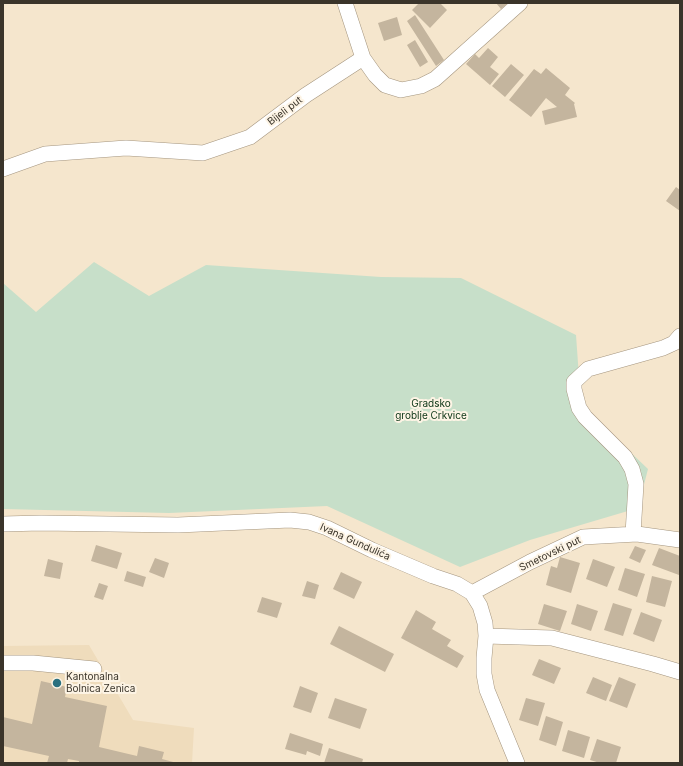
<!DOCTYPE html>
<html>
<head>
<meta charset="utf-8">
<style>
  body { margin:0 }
  #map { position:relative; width:683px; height:766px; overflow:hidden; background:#f5e6cd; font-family:Inter,sans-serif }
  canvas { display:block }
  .frame { position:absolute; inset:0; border:4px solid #3a342a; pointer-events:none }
</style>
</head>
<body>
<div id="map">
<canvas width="683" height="766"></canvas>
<div class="frame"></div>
</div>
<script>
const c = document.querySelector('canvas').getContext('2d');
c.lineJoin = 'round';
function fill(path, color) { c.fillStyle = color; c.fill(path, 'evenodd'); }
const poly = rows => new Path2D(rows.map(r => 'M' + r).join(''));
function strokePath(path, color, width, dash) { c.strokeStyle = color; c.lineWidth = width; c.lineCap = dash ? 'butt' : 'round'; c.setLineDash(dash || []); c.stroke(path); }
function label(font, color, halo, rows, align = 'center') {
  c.font = font + ' Inter,sans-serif'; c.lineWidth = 4; c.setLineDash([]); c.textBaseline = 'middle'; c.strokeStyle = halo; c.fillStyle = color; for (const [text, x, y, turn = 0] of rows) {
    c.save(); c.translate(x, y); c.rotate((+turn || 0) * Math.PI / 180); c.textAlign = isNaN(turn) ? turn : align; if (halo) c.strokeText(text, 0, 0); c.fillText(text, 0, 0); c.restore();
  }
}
fill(poly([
  [89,645,133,720,194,728,192,763,3,763,3,646]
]), '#efdcbc');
fill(poly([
  [94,262,149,296,206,265,381,277,461,278,576,335,581,405,648,469,638,508,530,540,460,567,327,506,169,513,3,509,3,283,36,312]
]), '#c7dfc9');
fill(poly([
  [419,3,440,3,447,10,430,28,412,10],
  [496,3,508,3,501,9],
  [415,15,444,60,436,66,407,21],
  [397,17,402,35,384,41,378,23],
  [415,40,428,62,420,67,407,45],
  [488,48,498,57,490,67,499,74,490,85,466,64,475,54,479,58],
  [511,64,524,75,505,97,492,86],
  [546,68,570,88,565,95,575,103,574,104,577,117,545,125,542,111,557,107,546,98,531,117,509,100,534,69,541,74],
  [676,187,680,190,680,211,666,201],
  [96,545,122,553,117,569,91,561],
  [635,546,646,550,640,563,629,558],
  [659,548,680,556,680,571,679,575,652,565],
  [560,557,580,563,571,593,546,585,551,566,557,568],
  [155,558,169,563,164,578,149,572],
  [48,559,63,563,60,579,44,576],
  [593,559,615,567,607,587,586,579],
  [625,568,645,574,637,597,618,590],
  [127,571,146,577,143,587,124,581],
  [341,572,362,582,354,599,333,589],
  [652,576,672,581,665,607,646,602],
  [307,581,319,585,315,599,302,596],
  [99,583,108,586,103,600,94,597],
  [262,597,282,603,277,618,257,612],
  [613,603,632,609,623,636,604,630],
  [544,604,567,611,560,631,538,624],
  [577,604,598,611,591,631,571,624],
  [416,610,436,622,432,629,451,640,447,646,464,656,457,668,401,638],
  [641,612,662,620,654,642,633,634],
  [339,626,394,654,385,672,330,644],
  [539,659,561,668,554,684,532,675],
  [593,677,612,685,606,701,586,693],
  [619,677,636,684,627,708,609,701],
  [41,681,67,687,65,697,107,706,99,747,137,756,139,746,164,752,162,759,177,763,79,763,79,761,68,759,67,763,47,763,49,756,3,746,3,717,32,724],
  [300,686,318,693,311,713,293,707],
  [335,698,367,709,360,729,328,718],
  [526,698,545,703,538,726,519,720],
  [546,716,563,722,556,746,539,740],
  [568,730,590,737,584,758,562,751],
  [290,733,323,744,320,756,307,751,306,755,285,749],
  [597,739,621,747,616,763,600,763,590,760],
  [329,748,363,759,362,763,324,763]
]), '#c4b59e');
const minor = poly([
  [345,3,363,58],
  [3,169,45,154,126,148,203,153,250,137,306,95,363,58,375,75,385,85,401,90,421,86,435,79,520,3],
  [3,524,41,523,178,525,290,520,309,522,327,528,372,550,433,576,457,584,472,593,480,606,485,623,486,636,484,658,484,674,487,690,517,763],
  [633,534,636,484,632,469,625,457,585,417,579,408,574,389,574,382,588,369,663,348,674,343,680,336],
  [472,593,530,562,583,537,637,534,680,540],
  [486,636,552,638,653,664,680,672],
  [3,663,33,663,94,669]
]);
strokePath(minor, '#a4957f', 16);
strokePath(minor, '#fff', 15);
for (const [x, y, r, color] of [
  [57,683,5,"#2a707f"]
]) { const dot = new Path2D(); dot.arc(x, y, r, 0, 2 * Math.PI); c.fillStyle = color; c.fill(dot); strokePath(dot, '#fdf4e5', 1.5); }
label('10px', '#3a342a', '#fdf4e5', [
  ["Bijeli put",285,111,-37],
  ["Ivana Gundulića",355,542,24],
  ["Smetovski put",550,554,-26]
]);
label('10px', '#0a3414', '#fdf4e5', [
  ["Gradsko",431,404],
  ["groblje Crkvice",431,416]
]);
label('10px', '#3a342a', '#fdf4e5', [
  ["Kantonalna",66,677],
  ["Bolnica Zenica",66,689]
], 'left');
</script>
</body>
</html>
